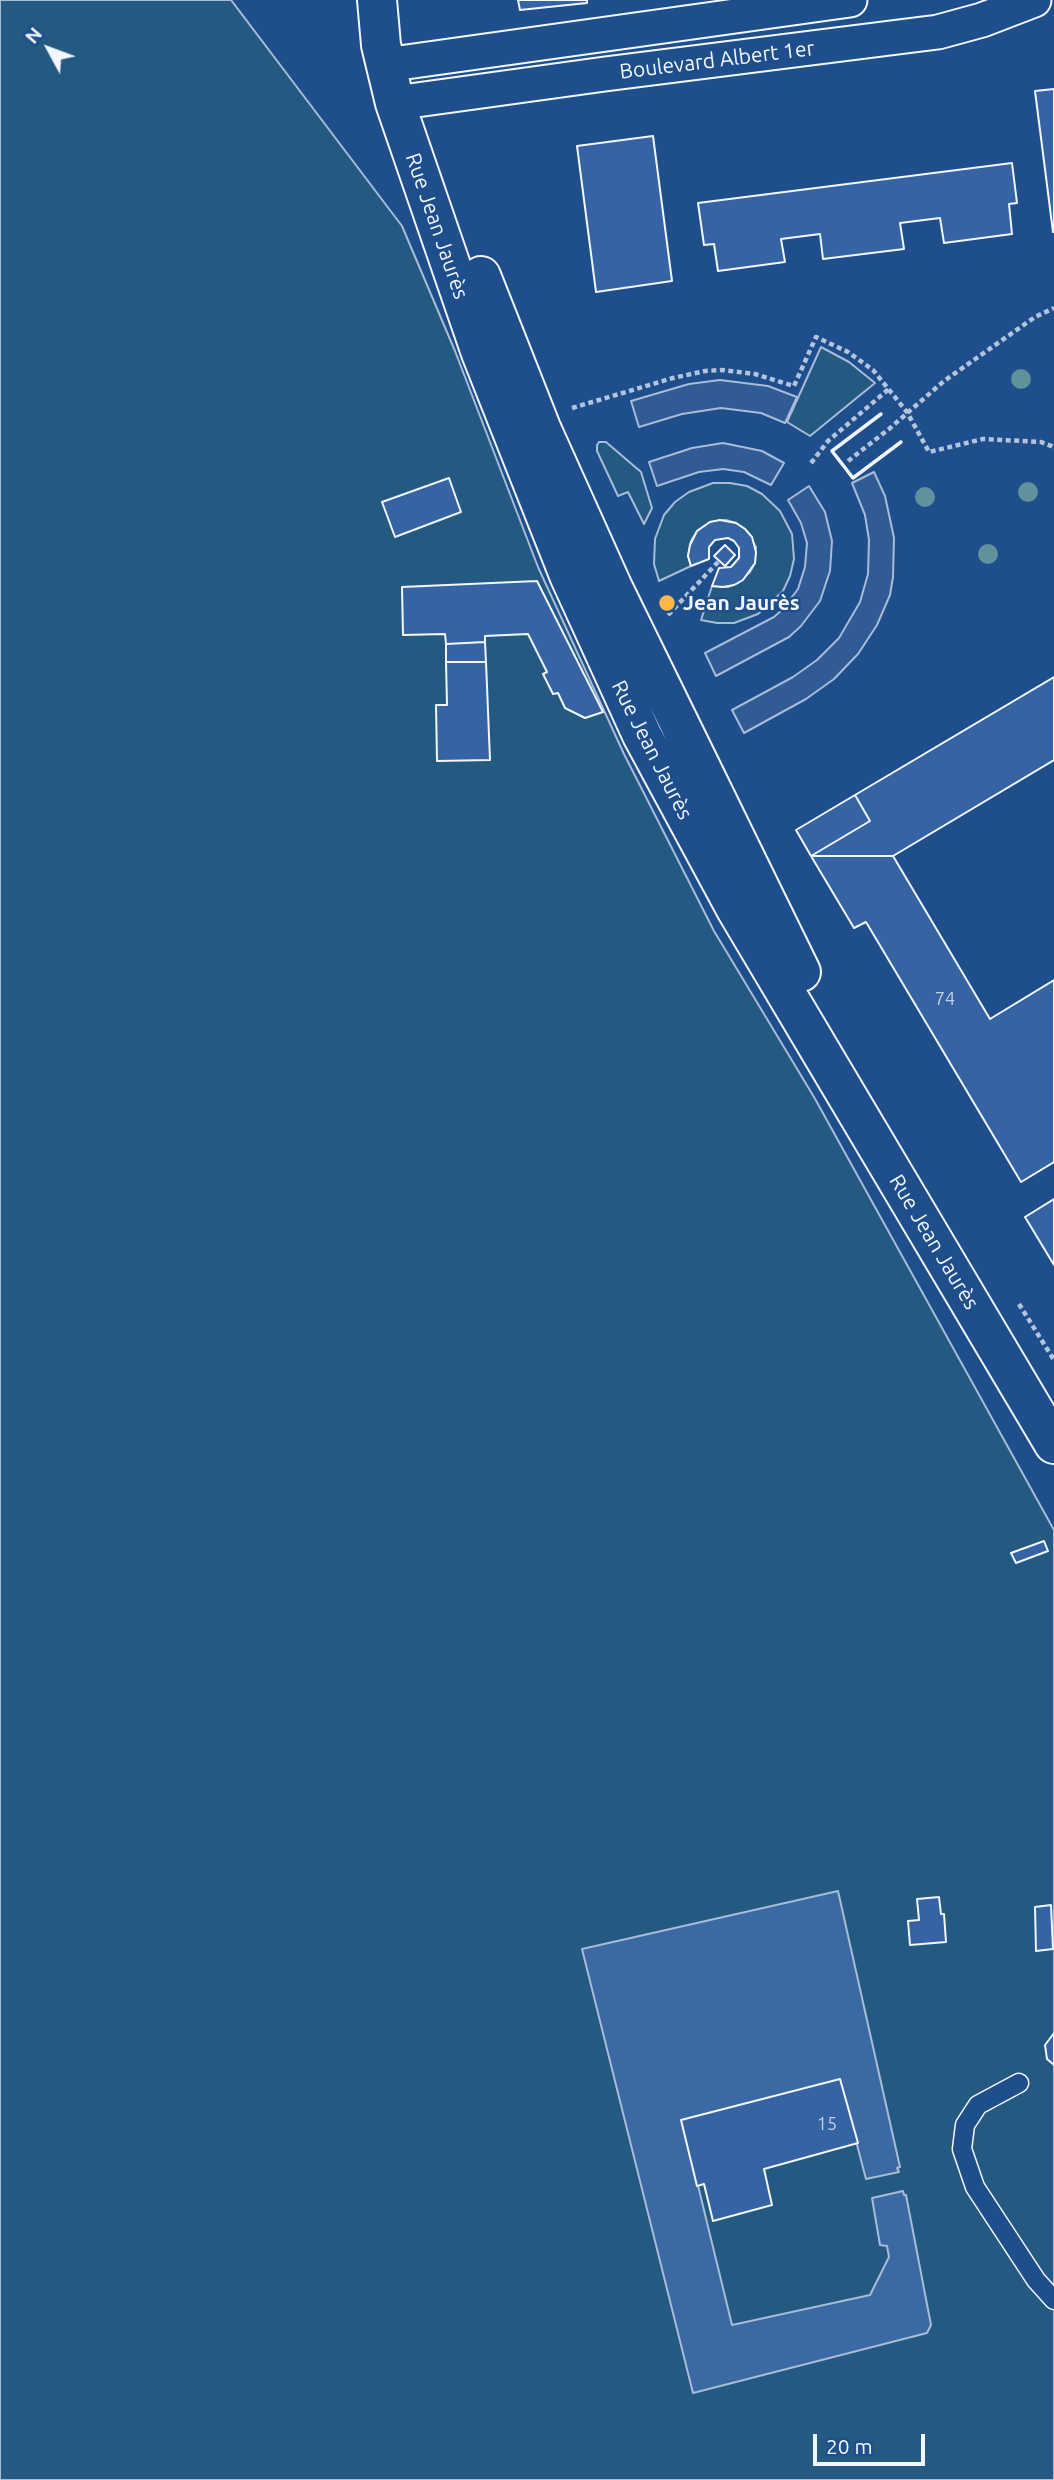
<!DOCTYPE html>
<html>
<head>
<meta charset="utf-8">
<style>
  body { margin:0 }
  #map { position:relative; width:1054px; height:2480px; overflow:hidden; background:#1f4e8c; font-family:Ubuntu,sans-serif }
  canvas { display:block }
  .north { position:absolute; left:14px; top:14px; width:70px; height:70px; -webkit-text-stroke:5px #1f4e8c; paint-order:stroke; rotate:311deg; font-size:19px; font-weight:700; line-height:28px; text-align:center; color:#f2f6ff }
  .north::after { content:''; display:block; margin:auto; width:24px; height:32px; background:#f2f6ff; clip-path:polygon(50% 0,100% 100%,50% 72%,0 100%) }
  .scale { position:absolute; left:813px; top:2434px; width:112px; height:32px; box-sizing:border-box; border:4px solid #f2f6ff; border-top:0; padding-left:9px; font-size:21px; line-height:24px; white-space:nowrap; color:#f2f6ff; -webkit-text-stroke:5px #1f4e8c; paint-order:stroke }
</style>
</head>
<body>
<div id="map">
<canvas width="1054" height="2480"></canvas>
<div class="north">N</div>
<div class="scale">20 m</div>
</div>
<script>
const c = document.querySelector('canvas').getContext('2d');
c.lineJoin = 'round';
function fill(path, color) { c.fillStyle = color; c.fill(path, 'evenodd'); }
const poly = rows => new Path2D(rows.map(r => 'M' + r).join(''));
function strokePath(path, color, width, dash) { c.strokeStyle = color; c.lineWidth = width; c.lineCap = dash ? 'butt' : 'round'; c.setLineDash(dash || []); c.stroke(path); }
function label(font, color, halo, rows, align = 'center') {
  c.font = font + ' Ubuntu,sans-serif'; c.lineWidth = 5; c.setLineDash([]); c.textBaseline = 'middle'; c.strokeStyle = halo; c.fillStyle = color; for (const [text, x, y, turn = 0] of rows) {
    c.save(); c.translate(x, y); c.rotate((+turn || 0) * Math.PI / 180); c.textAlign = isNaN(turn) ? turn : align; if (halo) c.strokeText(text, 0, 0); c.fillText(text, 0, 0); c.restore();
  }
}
const green = poly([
  [0,0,231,0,402,226,455,351,538,567,624,754,714,931,814,1097,1054,1530,1054,2480,0,2480,0,0],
  [821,347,849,362,875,383,810,436,787,422,821,347],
  [599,442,606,442,641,472,652,508,644,524,628,492,618,496,597,451,597,445,599,442],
  [713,483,730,483,747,486,762,494,780,511,792,534,794,559,790,576,783,591,758,614,734,623,717,623,701,620,712,586,728,587,738,583,750,572,755,563,756,547,745,529,736,523,726,520,710,522,697,531,691,541,688,556,691,566,659,581,654,564,655,539,664,515,675,502,689,492,713,483]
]);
fill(green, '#245a82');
strokePath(green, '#a8bbd7', 2);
const parking = poly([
  [720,380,768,386,797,397,785,423,761,413,721,408,682,414,639,427,631,401,689,384,720,380],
  [723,443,762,451,784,463,771,485,744,472,723,469,699,472,657,486,649,462,692,448,723,443],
  [874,472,885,496,894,538,893,577,890,595,877,625,858,654,834,679,806,699,744,733,732,710,793,677,817,660,839,638,860,602,868,574,869,540,865,515,852,483,874,472],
  [809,486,825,512,832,541,830,571,820,601,801,626,789,637,716,676,705,653,774,617,783,609,798,589,805,567,807,543,801,523,788,500,809,486]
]);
fill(parking, '#305b95');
strokePath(parking, '#a8bbd7', 2);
const water = poly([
  [838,1891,900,2167,897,2168,899,2172,866,2179,840,2080,682,2120,732,2325,870,2295,889,2257,887,2246,880,2245,872,2198,903,2191,904,2195,906,2195,931,2325,927,2333,693,2393,582,1949,838,1891]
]);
fill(water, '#3b69a3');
strokePath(water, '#a8bbd7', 2);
const building = poly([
  [518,0,587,0,587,3,520,10,518,0],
  [1054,89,1054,232,1053,232,1035,91,1054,89],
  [653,136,672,281,596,292,577,146,653,136],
  [1012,163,1017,203,1009,204,1012,234,944,243,940,218,900,223,904,249,823,259,820,234,781,239,785,262,718,271,714,244,704,245,698,203,1012,163],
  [449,478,461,512,395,537,382,502,449,478],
  [720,520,736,523,745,529,752,537,756,552,755,563,743,580,734,585,723,587,712,586,719,568,731,567,739,558,739,548,734,541,728,538,715,540,709,547,709,559,691,566,688,556,690,545,697,531,710,522,720,520],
  [725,545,735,555,725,566,714,556,725,545],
  [537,581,603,712,585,718,565,708,558,693,553,694,543,674,547,672,528,634,485,636,485,642,446,644,445,634,403,635,402,587,537,581],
  [485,642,486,662,446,662,446,644,485,642],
  [446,662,486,662,490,760,437,761,436,705,447,705,446,662],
  [1054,677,1054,760,893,856,811,856,870,821,855,795,1054,677],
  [855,795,870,821,811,856,796,830,855,795],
  [811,856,893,856,990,1019,1054,980,1054,1162,1021,1182,866,922,854,928,811,856],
  [1054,1199,1054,1265,1025,1217,1054,1199],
  [1044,1541,1048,1551,1016,1563,1011,1553,1044,1541],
  [939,1897,941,1914,944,1914,946,1942,910,1945,908,1921,919,1920,917,1899,939,1897],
  [1051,1905,1053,1949,1036,1951,1035,1907,1051,1905],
  [1054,2033,1054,2065,1047,2059,1045,2045,1054,2033],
  [840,2079,858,2143,764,2169,772,2205,713,2221,704,2184,697,2186,681,2120,840,2079]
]);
fill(building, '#3563a3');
strokePath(building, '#f2f6ff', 2);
const lane = poly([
  [1019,2083,978,2105,965,2125,962,2149,975,2187,1036,2280,1054,2300]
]);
const street = poly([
  [385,65,850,0],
  [395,103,605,74,938,32,982,20,1034,0]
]);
const primary = poly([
  [377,0,381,45,395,103,481,353,569,575,642,735,736,909,1054,1444],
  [481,276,541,428,613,588,801,972]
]);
strokePath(lane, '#f2f6ff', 21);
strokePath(street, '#f2f6ff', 37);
strokePath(primary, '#f2f6ff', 42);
strokePath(poly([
  [572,408,673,378,705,371,722,370,755,374,794,386,816,337,848,352,873,370,907,412,929,452,983,439,1041,442,1054,447],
  [848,461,889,429,944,381,1035,317,1054,308],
  [811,463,828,441,890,388],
  [668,615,719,561],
  [1019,1304,1054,1360]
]), '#b3c4dc', 4.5, [5, 3.5]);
strokePath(lane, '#1f4e8c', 18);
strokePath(street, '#1f4e8c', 33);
strokePath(primary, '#1f4e8c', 38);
strokePath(poly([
  [881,414,832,451,853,478,901,442]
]), '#f2f6ff', 3.5);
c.fillStyle = '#61919a';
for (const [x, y] of [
  [1021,379],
  [1028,492],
  [925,497],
  [988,554]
]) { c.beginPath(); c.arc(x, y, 10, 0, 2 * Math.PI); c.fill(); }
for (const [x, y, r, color] of [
  [667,603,9,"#ffb74d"]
]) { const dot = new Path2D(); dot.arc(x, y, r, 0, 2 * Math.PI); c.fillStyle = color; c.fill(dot); strokePath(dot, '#1f4e8c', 2.5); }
label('18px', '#c3d1e8', null, [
  ["74",945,999],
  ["15",827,2124]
]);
label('21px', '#f2f6ff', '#1f4e8c', [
  ["Boulevard Albert 1er",717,60,-7],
  ["Rue Jean Jaurès",437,226,71],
  ["Rue Jean Jaurès",652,750,63],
  ["Rue Jean Jaurès",934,1242,59]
]);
label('bold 21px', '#f2f6ff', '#1f4e8c', [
  ["Jean Jaurès",683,603]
], 'left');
</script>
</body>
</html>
